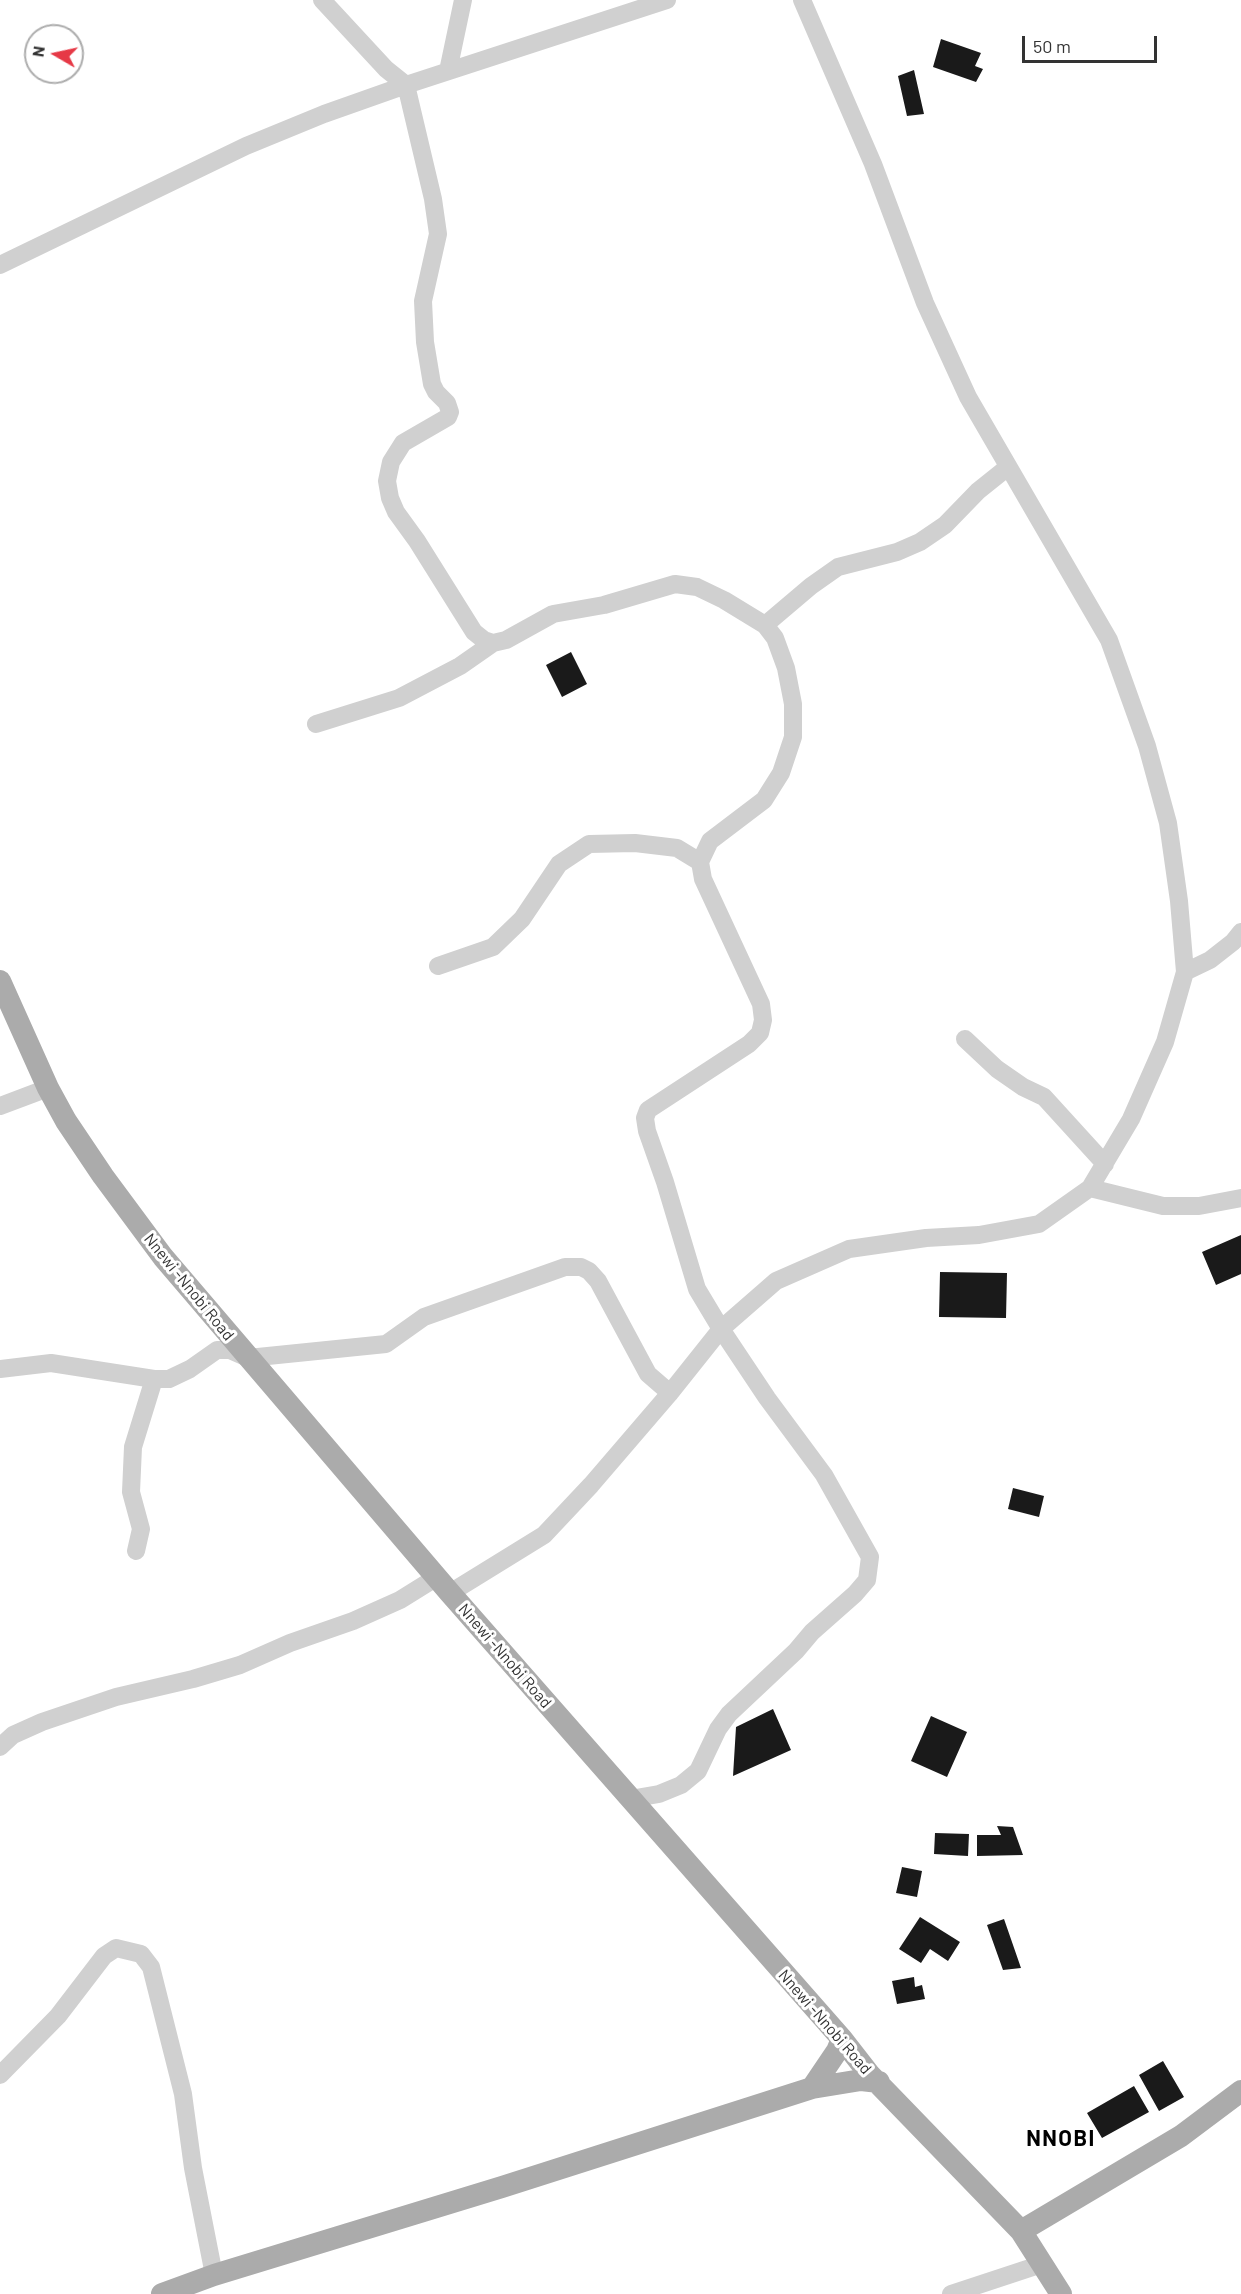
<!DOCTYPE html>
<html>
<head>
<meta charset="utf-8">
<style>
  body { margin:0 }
  #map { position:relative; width:1241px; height:2294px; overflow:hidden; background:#fff; font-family:Barlow,sans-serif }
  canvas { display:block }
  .north { position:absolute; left:24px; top:24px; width:60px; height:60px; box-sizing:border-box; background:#fff; border:2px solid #adadad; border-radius:50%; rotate:279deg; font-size:16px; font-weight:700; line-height:24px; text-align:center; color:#333 }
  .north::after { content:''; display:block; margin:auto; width:21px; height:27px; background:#e63946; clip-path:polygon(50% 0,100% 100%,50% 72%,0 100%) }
  .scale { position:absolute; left:1022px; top:36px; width:135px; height:27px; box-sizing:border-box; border:3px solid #333; border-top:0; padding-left:8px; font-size:18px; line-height:21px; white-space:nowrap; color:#333; -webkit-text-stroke:4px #fff; paint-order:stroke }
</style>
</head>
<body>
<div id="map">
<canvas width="1241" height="2294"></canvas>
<div class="north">N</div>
<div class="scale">50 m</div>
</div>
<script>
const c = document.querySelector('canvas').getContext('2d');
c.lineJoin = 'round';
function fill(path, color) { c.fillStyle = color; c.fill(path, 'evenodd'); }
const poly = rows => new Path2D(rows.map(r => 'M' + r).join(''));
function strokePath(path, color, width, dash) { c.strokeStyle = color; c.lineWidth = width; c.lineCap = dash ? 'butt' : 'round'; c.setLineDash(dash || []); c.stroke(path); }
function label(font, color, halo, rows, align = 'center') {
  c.font = font + ' Barlow,sans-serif'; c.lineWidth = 6; c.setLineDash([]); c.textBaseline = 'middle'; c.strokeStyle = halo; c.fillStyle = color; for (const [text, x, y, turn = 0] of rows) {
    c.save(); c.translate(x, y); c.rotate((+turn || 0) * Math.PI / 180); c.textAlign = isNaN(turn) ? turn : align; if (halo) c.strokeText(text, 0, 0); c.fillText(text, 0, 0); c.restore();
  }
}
fill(poly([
  [941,39,981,53,975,66,983,69,976,82,933,67],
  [914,70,924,114,907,116,898,76],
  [571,652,587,684,562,697,546,665],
  [1241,1235,1241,1274,1216,1285,1202,1252],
  [940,1272,1007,1273,1006,1318,939,1317],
  [1013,1488,1044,1496,1039,1517,1008,1509],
  [773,1709,791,1750,733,1776,736,1727],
  [931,1716,967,1732,947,1777,911,1761],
  [997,1826,1013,1827,1023,1855,977,1856,977,1835,1001,1835],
  [935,1833,969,1834,968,1856,934,1854],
  [902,1867,922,1871,917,1897,896,1893],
  [920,1917,960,1942,948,1961,930,1949,921,1963,899,1949],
  [1004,1919,1021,1968,1003,1970,987,1925],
  [914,1977,915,1987,922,1985,925,1999,897,2004,892,1981],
  [1163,2061,1184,2097,1159,2111,1139,2075],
  [1134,2086,1149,2112,1102,2138,1087,2113]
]), '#1a1a1a');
strokePath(poly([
  [322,0,386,69,406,85,433,199,438,234,423,301,425,342,432,384,436,392,447,403,450,412,448,417,403,443,391,462,387,481,390,498,396,512,417,541,474,632,484,640,493,643],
  [448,71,463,0],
  [0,265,246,146,324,114,406,85,667,0],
  [765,625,811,586,838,567,897,552,920,542,945,525,978,491,1008,467],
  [316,724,399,698,460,666,493,643,506,640,553,614,604,605,675,584,697,587,724,600,765,625,775,638,786,668,793,704,793,737,781,773,764,800,710,841,700,862,703,879,761,1004,763,1020,760,1033,749,1044,648,1110,645,1118,647,1131,665,1182,697,1289,721,1329,767,1398,824,1475,870,1557,867,1580,855,1594,812,1632,796,1651,729,1714,718,1729,698,1771,681,1785,659,1794,630,1799],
  [438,966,493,947,522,919,559,864,589,844,635,843,677,848,700,862],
  [1185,972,1210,960,1233,942,1241,932],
  [965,1039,997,1069,1023,1087,1044,1097,1105,1164],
  [0,1106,48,1088],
  [1090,1188,1163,1206,1199,1206,1241,1198],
  [0,1369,51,1363,154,1379,169,1379,190,1369,217,1350,230,1350,248,1358,386,1344,424,1317,565,1267,581,1267,589,1271,598,1281,648,1374,670,1393],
  [136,1551,141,1529,131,1492,133,1447,154,1379],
  [450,1593,544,1535,591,1485,670,1393,721,1329,776,1281,849,1249,926,1238,979,1235,1039,1224,1090,1188,1131,1119,1165,1042,1185,972,1179,901,1168,823,1147,746,1109,640,968,397,925,303,873,164,802,0],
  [0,1747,13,1735,42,1722,116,1697,193,1679,240,1665,290,1643,353,1621,400,1600,437,1577],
  [0,2075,58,2016,104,1956,116,1948,141,1954,151,1967,183,2094,193,2168,214,2275],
  [951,2294,1042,2264]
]), '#d0d0d0', 18);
strokePath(poly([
  [0,981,48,1088,66,1121,103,1176,163,1257,450,1593,842,2039,870,2075,1021,2231,1061,2294],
  [812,2088,837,2051,842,2039],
  [1021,2231,1181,2136,1241,2091],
  [162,2294,214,2275,502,2187,812,2088,861,2080,879,2082]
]), '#ababab', 22);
label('16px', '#333', '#fff', [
  ["Nnewi -Nnobi Road",189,1287,51],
  ["Nnewi -Nnobi Road",505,1656,49],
  ["Nnewi -Nnobi Road",825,2022,49]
]);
c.letterSpacing = '1.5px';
label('bold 22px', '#000', '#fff', [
  ["NNOBI",1061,2139]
]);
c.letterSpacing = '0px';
</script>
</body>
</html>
